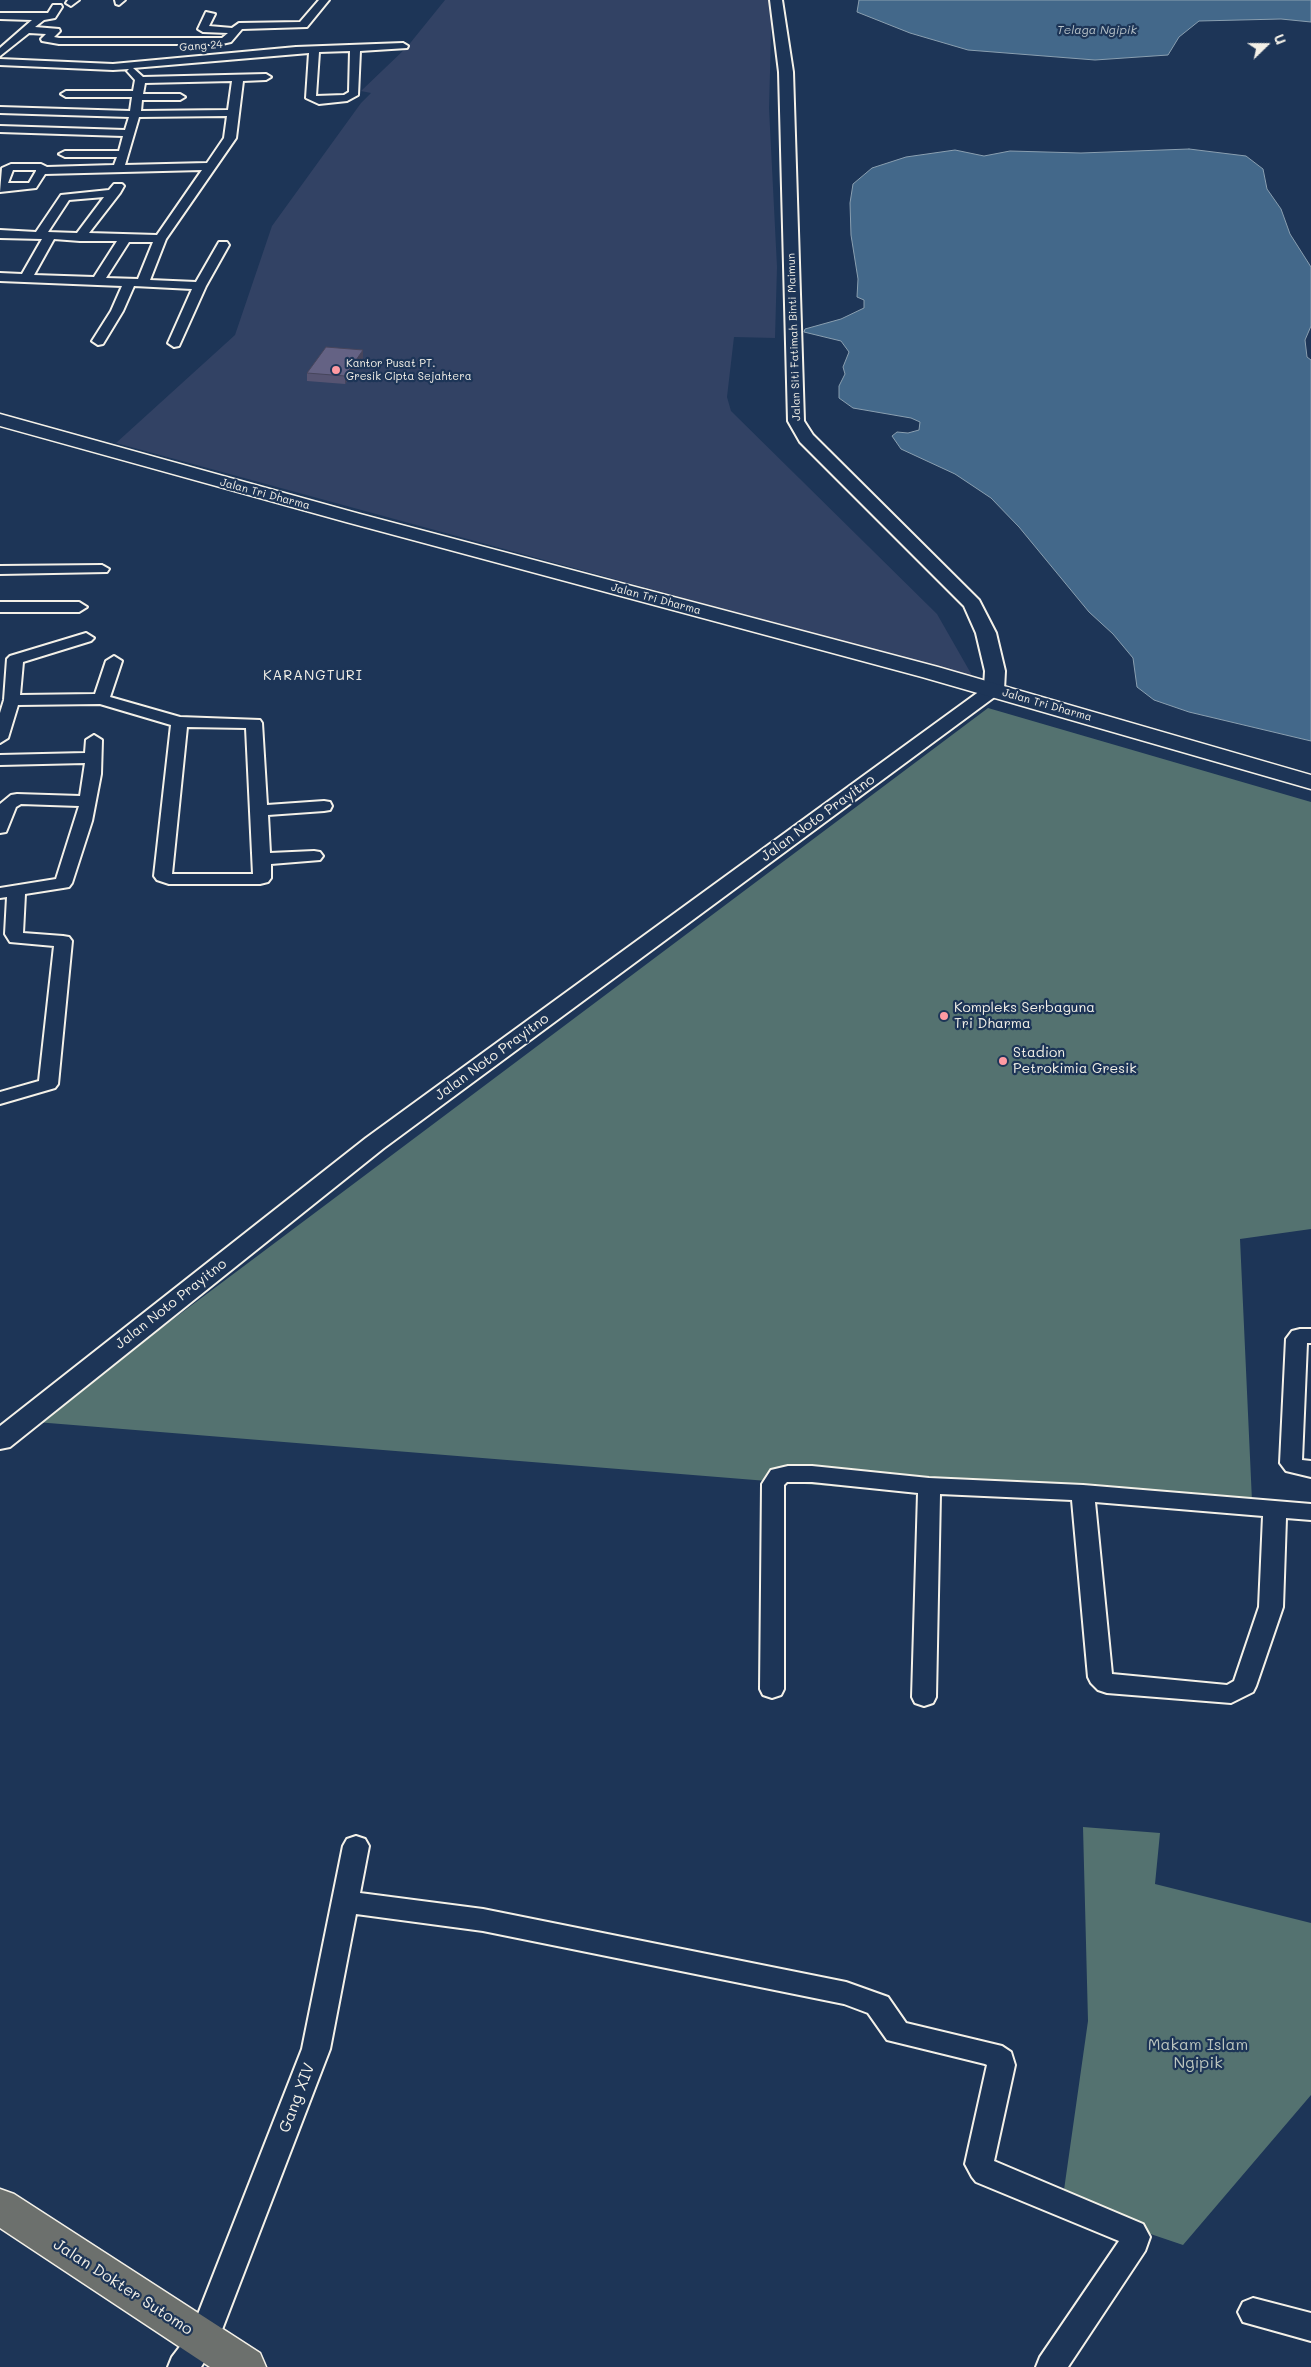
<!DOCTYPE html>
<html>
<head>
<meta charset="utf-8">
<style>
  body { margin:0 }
  #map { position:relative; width:1311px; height:2367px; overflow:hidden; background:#1d3557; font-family:Mali,sans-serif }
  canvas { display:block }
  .north { position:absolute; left:1241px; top:20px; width:50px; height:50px; -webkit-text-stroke:4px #1d3557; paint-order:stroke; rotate:68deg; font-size:14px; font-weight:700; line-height:20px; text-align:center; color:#f4f1e8 }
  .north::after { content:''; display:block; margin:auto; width:18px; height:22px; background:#f4f1e8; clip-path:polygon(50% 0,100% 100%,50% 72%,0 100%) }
</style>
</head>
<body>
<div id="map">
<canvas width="1311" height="2367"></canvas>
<div class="north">U</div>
</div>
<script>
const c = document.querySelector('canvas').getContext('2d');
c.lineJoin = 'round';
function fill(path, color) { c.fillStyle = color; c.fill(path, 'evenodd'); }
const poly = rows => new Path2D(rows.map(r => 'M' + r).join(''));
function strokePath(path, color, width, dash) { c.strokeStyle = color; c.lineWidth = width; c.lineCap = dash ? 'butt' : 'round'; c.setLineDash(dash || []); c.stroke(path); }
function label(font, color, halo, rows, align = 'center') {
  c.font = font + ' Mali,sans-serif'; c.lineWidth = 4.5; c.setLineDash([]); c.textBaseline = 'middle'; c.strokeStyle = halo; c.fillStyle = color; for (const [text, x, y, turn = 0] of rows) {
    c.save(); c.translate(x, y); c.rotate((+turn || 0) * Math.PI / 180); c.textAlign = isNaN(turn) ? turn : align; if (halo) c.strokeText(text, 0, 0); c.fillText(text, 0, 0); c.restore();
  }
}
fill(poly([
  [445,0,772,0,769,108,777,267,775,338,734,337,727,397,731,411,937,614,973,677,116,443,235,335,272,226,361,103,371,93,361,91,407,47]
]), '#324264');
fill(poly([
  [988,708,1311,802,1311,1229,1240,1239,1252,1501,916,1493,36,1422],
  [1083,1827,1160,1833,1155,1884,1311,1923,1311,2095,1183,2245,1062,2204,1088,2021]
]), '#547270');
const water = poly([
  [859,0,1311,0,1311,22,1281,19,1199,21,1179,37,1168,55,1095,60,968,50,910,33,857,12,859,0],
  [1189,149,1246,156,1263,169,1267,189,1281,209,1290,234,1311,267,1311,326,1305,340,1307,357,1311,360,1311,741,1189,712,1154,700,1137,687,1133,658,1113,634,1089,612,1019,527,991,498,955,474,901,449,892,436,897,432,908,433,919,430,920,422,911,418,853,408,839,398,839,386,845,374,843,367,849,352,841,341,804,332,805,329,841,319,864,308,864,300,857,297,858,279,851,235,850,203,853,184,872,168,906,157,955,150,984,156,1010,151,1081,153,1189,149]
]);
fill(water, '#43688a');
strokePath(water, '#8a9fb0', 1);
const minor = poly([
  [68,0,79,0,71,6,66,3,68,0],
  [115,0,125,0,119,5,116,4,115,0],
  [319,0,329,0,307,27,242,29,231,42,222,44,59,44,42,41,41,39,46,34,29,33,0,56,0,48,32,20,0,19,0,13,48,13,53,5,61,5,62,7,55,18,44,20,35,27,59,29,60,31,54,37,59,38,222,38,228,33,203,32,198,29,206,12,215,14,209,26,232,28,239,23,300,22,319,0],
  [403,43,408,46,407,48,360,51,358,95,347,101,319,104,306,98,309,53,133,68,143,77,266,74,271,77,266,80,243,81,236,138,166,239,150,280,196,282,219,242,227,242,229,245,206,286,179,346,174,347,168,343,192,289,134,286,123,311,103,344,98,345,92,341,111,311,122,286,0,281,0,273,22,274,42,239,0,238,0,230,36,232,61,195,109,190,114,184,122,184,124,186,120,193,89,233,157,235,202,170,45,174,36,188,0,192,2,168,11,164,41,164,47,167,114,165,117,157,65,157,59,154,65,151,119,151,123,136,0,132,0,126,125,130,129,117,0,113,0,107,130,111,132,97,66,97,61,94,66,91,133,91,135,80,127,71,129,69,113,70,0,65,0,59,113,64,296,47,403,43],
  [350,51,349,92,344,95,316,96,319,52,350,51],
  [232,81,228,110,141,111,142,100,180,100,185,97,180,94,143,94,145,83,232,81],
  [227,116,224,138,207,163,125,165,139,117,227,116],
  [13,170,36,170,36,171,29,183,8,183,13,170],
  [104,197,77,233,48,232,69,200,104,197],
  [54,239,80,241,117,241,94,277,34,275,54,239],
  [129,242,153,242,138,279,106,278,129,242],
  [102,565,109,569,107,572,0,574,0,566,102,565],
  [0,602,79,602,87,607,79,612,0,612,0,602],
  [86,633,94,638,91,641,23,662,20,695,95,694,106,661,114,656,122,661,110,697,180,717,260,720,262,723,267,805,324,801,330,802,332,806,330,810,324,811,268,815,270,853,314,851,320,852,323,856,320,860,271,864,271,878,268,882,260,884,169,884,157,880,154,876,171,725,100,704,18,705,8,738,0,743,0,713,4,700,7,659,10,656,86,633],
  [187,727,246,728,253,874,172,874,187,727],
  [94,735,102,740,101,774,92,821,72,883,69,887,63,888,25,894,23,933,63,936,69,937,72,941,58,1084,55,1088,0,1104,0,1092,39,1081,54,946,10,942,5,934,7,897,0,898,0,888,56,879,79,806,21,804,16,807,6,832,0,833,0,804,11,795,17,794,80,796,85,763,0,765,0,755,85,753,86,740,94,735],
  [1300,1329,1311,1329,1311,1343,1307,1343,1302,1460,1311,1461,1311,1477,1286,1471,1280,1463,1286,1339,1292,1331,1300,1329],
  [788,1466,812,1466,929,1478,1083,1485,1311,1504,1311,1520,1286,1518,1283,1607,1256,1686,1253,1692,1231,1703,1107,1693,1098,1690,1091,1683,1088,1677,1072,1500,940,1494,936,1697,933,1703,924,1706,915,1703,912,1697,918,1493,812,1482,787,1482,784,1485,784,1689,781,1695,772,1698,763,1695,760,1689,762,1484,771,1470,788,1466],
  [1095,1502,1263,1516,1259,1607,1234,1681,1227,1685,1112,1674,1095,1502],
  [356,1836,365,1839,369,1846,360,1893,483,1909,846,1982,888,1997,906,2023,1002,2046,1011,2052,1015,2065,994,2161,1143,2224,1150,2237,1145,2251,1068,2367,1036,2367,1040,2357,1119,2241,976,2182,972,2177,965,2164,987,2065,985,2064,887,2040,868,2013,844,2004,483,1931,356,1914,330,2049,218,2340,201,2367,168,2367,172,2357,191,2332,302,2049,343,1846,347,1839,356,1836],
  [1253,2298,1311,2313,1311,2341,1243,2322,1238,2312,1243,2302,1253,2298]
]);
const tertiary = poly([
  [770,0,782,0,793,72,804,421,813,435,979,600,996,633,1005,671,1004,690,384,1148,10,1447,0,1449,0,1426,366,1138,984,688,985,671,976,633,964,606,800,442,788,421,779,72,770,0]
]);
const secondary = poly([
  [0,414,360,514,938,667,1311,775,1311,789,922,677,346,522,0,426,0,414]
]);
const trunk = poly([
  [0,2189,14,2194,260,2353,266,2367,210,2367,0,2228,0,2189]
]);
strokePath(minor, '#f4f1e8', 4);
strokePath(tertiary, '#f4f1e8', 4);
strokePath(secondary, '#f4f1e8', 3);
strokePath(trunk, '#f4f1e8', 3);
fill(minor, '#1d3557');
fill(tertiary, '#1d3557');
fill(secondary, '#1d3557');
fill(trunk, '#6c706d');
fill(poly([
  [363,350,363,358,345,384,307,381,307,373]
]), '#565472');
fill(poly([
  [363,350,363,358,345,384,345,376]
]), '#46455c');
const building = poly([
  [326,347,363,350,345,376,307,373,326,347]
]);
fill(building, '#646284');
strokePath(building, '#46455c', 1);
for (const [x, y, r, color] of [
  [336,370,5,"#ff9aa2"],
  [944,1016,5,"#ff9aa2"],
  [1003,1061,5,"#ff9aa2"]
]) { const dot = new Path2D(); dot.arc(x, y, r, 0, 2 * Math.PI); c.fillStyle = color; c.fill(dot); strokePath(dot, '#1d3557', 2); }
label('11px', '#f4f1e8', '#1d3557', [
  ["Gang 24",201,46,-4],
  ["Jalan Siti Fatimah Binti Maimun",794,337,-92],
  ["Jalan Tri Dharma",265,494,15],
  ["Jalan Tri Dharma",656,599,15],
  ["Jalan Tri Dharma",1047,705,16]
]);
label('11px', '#f4f1e8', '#1d3557', [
  ["Kantor Pusat PT.",346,364],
  ["Gresik Cipta Sejahtera",346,377]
], 'left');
label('italic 12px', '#b6c1c7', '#1d3557', [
  ["Telaga Ngipik",1097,30]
]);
c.letterSpacing = '1px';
label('14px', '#f4f1e8', '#1d3557', [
  ["KARANGTURI",313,676]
]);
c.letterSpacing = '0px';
label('14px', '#f4f1e8', '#1d3557', [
  ["Jalan Noto Prayitno",818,818,-36],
  ["Jalan Noto Prayitno",492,1057,-36],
  ["Jalan Noto Prayitno",171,1304,-38]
]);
label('14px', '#f4f1e8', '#1d3557', [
  ["Kompleks Serbaguna",954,1008],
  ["Tri Dharma",954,1024],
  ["Stadion",1013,1053],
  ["Petrokimia Gresik",1013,1069]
], 'left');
label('16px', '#bcc5be', '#1d3557', [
  ["Makam Islam",1198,2045],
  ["Ngipik",1198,2063]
]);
label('16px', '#f4f1e8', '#1d3557', [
  ["Gang XIV",297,2098,-69],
  ["Jalan Dokter Sutomo",123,2287,33]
]);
</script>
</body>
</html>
